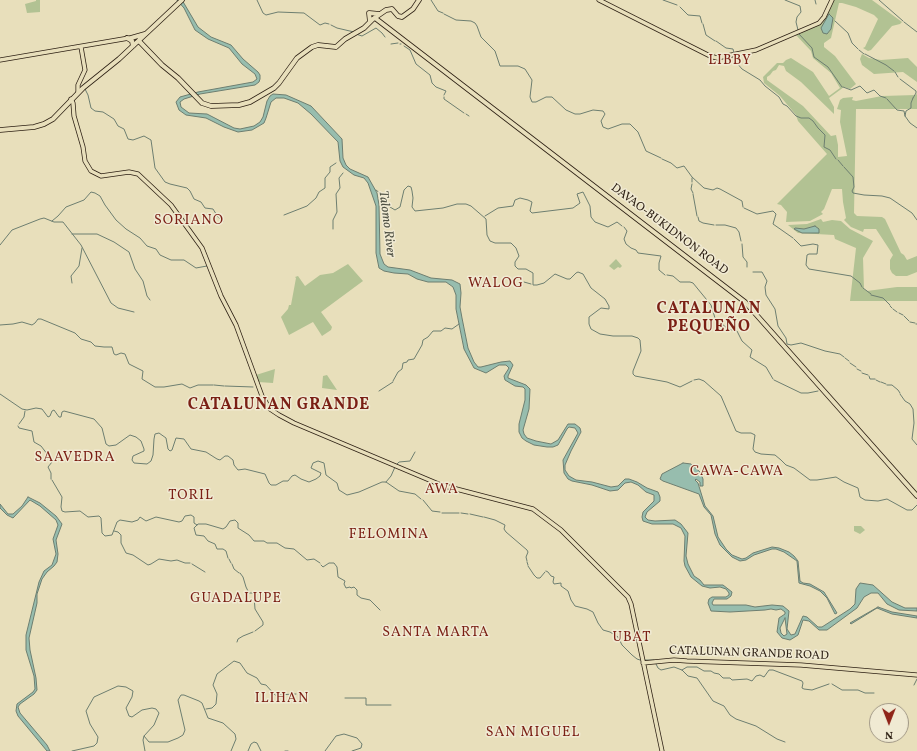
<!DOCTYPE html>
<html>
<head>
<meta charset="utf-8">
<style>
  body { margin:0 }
  #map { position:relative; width:917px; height:751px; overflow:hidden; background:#e8dfbb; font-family:Vollkorn,serif }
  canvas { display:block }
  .north { position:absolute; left:869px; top:703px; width:40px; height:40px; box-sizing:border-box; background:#f0ead3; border:1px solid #a29987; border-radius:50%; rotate:180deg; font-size:11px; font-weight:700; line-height:16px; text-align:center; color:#2d2014 }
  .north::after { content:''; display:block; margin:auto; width:14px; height:18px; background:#8f2418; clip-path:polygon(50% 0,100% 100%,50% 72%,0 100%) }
</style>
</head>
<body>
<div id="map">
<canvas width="917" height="751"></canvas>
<div class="north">N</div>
</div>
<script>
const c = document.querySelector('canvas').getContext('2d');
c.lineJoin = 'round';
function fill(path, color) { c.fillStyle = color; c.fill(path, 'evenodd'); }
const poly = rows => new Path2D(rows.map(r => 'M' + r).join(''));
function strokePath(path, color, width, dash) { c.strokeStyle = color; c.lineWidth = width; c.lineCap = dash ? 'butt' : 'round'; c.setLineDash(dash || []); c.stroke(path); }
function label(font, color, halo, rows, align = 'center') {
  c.font = font + ' Vollkorn,serif'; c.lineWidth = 3; c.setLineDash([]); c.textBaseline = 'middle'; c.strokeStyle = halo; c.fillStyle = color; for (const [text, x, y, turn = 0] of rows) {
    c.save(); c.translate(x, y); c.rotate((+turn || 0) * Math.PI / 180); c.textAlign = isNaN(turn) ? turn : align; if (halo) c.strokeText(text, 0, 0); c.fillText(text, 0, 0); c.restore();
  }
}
fill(poly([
  [36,0,40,0,40,12,27,13,25,4,36,1],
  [834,0,872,0,902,22,900,24,892,26,871,50,868,51,863,48,865,47,878,19,874,15,856,7,842,3,839,3,831,38,824,43,824,47,835,56,856,84,850,89,844,87,829,98,834,107,834,114,801,82,786,71,784,66,779,65,776,70,773,71,770,75,767,77,767,80,803,106,831,136,836,135,838,145,838,157,847,156,840,122,841,110,837,109,840,100,843,98,853,97,852,100,856,101,882,96,916,95,917,93,917,109,856,109,854,213,857,216,882,217,885,219,901,253,904,255,907,260,917,256,917,272,907,276,896,276,892,273,890,269,890,260,893,255,876,229,864,229,863,232,851,227,844,220,846,218,843,202,842,189,832,189,824,209,821,212,823,214,810,221,786,222,787,212,781,205,777,204,827,154,798,121,796,115,780,96,764,83,763,77,777,63,783,63,786,60,791,58,813,72,829,96,840,88,831,73,813,58,811,51,796,35,822,23],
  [862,54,869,58,881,60,908,58,917,67,917,82,903,72,874,74,862,65,860,59],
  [821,219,823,222,832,220,841,221,850,229,873,241,863,258,864,289,867,291,897,287,917,287,917,301,850,301,856,248,835,239,834,235,798,233,788,225,807,224],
  [616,259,622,266,620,268,618,267,614,270,609,266],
  [348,264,363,281,321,312,332,327,331,330,322,336,313,322,289,335,281,317,288,309,289,305,291,305,296,278,295,277,298,276,305,286,320,275,333,273],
  [275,369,273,383,258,382,256,375],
  [327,375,337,390,322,388,323,376],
  [854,526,861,526,865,530,860,534,854,531]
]), '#b2c293');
const water = poly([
  [177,0,182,0,198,27,211,37,231,45,243,59,258,72,260,75,260,79,259,82,255,85,200,94,184,99,180,102,181,107,189,113,207,114,234,128,240,129,254,126,260,122,263,117,267,101,270,96,273,94,286,95,311,106,342,139,343,158,346,165,350,169,368,177,377,193,379,205,380,254,384,264,388,267,410,270,431,278,452,280,460,284,461,293,460,307,462,318,468,348,474,362,478,367,481,367,501,362,510,361,513,365,508,376,508,378,526,385,530,389,529,409,523,430,524,434,527,438,536,441,551,444,558,440,568,424,575,424,580,428,581,432,571,451,565,465,565,470,569,476,576,480,592,482,611,487,618,486,625,479,629,479,637,482,647,488,658,492,660,497,660,501,647,512,645,517,648,520,655,521,675,520,681,524,688,533,686,556,688,564,694,576,700,580,704,585,723,585,732,592,731,596,727,599,714,599,712,603,713,605,746,605,755,607,772,605,783,606,789,611,787,629,791,635,795,634,803,616,807,617,818,627,822,627,850,609,855,604,856,589,860,583,873,585,892,602,905,608,917,608,917,611,899,610,887,604,878,593,871,593,864,597,857,608,827,630,819,630,809,621,803,620,798,635,790,640,782,638,777,632,779,618,785,614,785,612,781,609,776,610,771,609,765,610,730,612,711,611,708,603,709,599,712,597,726,597,729,595,729,593,726,589,720,587,710,588,702,586,691,577,685,566,684,561,685,536,681,528,673,524,652,524,643,521,642,517,643,512,654,501,654,495,646,492,638,485,631,482,625,483,618,490,610,491,592,485,572,481,568,479,564,473,563,460,578,433,575,428,569,427,567,429,558,445,553,447,547,447,534,445,526,441,522,438,519,432,519,424,525,400,525,389,523,387,515,386,505,380,504,376,509,368,506,365,499,365,486,373,474,368,464,349,456,309,456,295,453,287,446,282,428,282,417,279,408,274,394,273,384,271,379,268,376,253,376,206,368,183,364,178,354,175,343,167,340,161,338,142,311,114,298,103,284,98,276,98,271,102,266,118,264,123,252,130,238,132,224,127,206,118,186,115,179,110,176,102,180,97,198,92,253,82,257,79,255,74,242,64,229,48,208,39,195,30,184,8,177,0],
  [785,618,787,634,784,636,781,633,780,628,785,618],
  [829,14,833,18,831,29,827,34,823,33,821,28,829,14],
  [815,226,819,229,819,233,802,233,794,229,795,228,804,229,815,226],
  [683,463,691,464,700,472,703,479,703,486,700,486,700,482,696,479,695,480,698,483,705,506,713,516,718,537,726,549,732,555,742,559,746,558,753,553,772,547,779,548,789,552,794,556,798,561,800,581,803,583,810,584,824,592,837,613,835,614,827,598,820,591,810,586,799,583,797,561,784,552,776,549,772,549,754,555,746,560,740,561,732,557,720,545,715,534,711,515,704,507,699,494,663,481,660,479,662,474,683,463],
  [28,497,40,503,56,516,62,524,56,540,58,554,57,562,54,566,47,572,42,579,37,594,37,603,29,638,30,650,36,678,37,690,34,694,20,704,18,707,20,713,47,745,50,751,47,751,18,716,16,711,17,704,33,692,35,689,34,676,26,650,26,635,39,582,44,571,52,565,56,554,53,539,58,525,56,520,40,506,30,500,13,518,7,515,0,508,0,504,8,514,13,514,22,506,28,497],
  [878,607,892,612,917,616,917,618,892,614,877,608,851,624,850,623,878,607]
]);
fill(water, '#97bdae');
strokePath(water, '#6d7e70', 1);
strokePath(poly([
  [257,0,263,13,266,15,278,12,304,13,320,25,325,23,329,24],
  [431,0,438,11,443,13],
  [663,0,677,5],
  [785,0,800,6,801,12,797,17,796,22,799,34,812,48,814,57,828,67,842,87],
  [815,0,816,4],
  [879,0,903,21],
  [680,7,688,15,700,16,702,23],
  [444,14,456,20,471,21,475,23,477,26,481,37,495,51,500,66,518,66,525,69,532,80,530,97,532,102,536,102,546,97,552,97,566,110,575,114,580,114,593,110,603,111,605,114,601,121,603,127,608,129,622,124,630,124,638,132,646,151,661,158],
  [835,21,848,33,852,43,858,49],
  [904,22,917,32],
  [703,24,706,35,715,41],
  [331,25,337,28,354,32],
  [356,34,362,36,376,28,382,33,385,37],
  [716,41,726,48,733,49,734,53],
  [391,44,398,43],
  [400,44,401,44],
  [404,46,410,50,416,64,430,75,432,83,436,87,446,91,444,95],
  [859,50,864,54],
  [865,54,886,65,894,71],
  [735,56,736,62,742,69,760,80,765,86,779,97,783,104,787,106,796,116,801,118,809,118,813,121,818,128,825,135,824,147,830,150,836,159],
  [895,72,898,77],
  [900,79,916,91,916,93,913,98],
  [843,87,851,90,860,86,867,93,874,90,880,96,886,98],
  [85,89,88,95,91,108,95,111,103,112,114,119,118,126,124,129,128,139,133,140,144,136,151,140,155,168,165,182,170,184,187,188,190,191,194,199,201,202,205,208,213,209,218,217],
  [444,97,444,99,464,113],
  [887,99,897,110,904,111,905,116,910,123,917,128],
  [466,114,469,116],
  [905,116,906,111,911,108,911,103,913,98],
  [662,159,671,163,677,168,684,166,692,177,704,188,713,190,717,188,720,189,742,201,743,207],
  [838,160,843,166],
  [844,167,853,177,854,187,852,191,853,193,864,195,882,196,890,198,912,213,917,220],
  [692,178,692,182],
  [692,184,691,189,693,193],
  [376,190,381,194,390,207,395,210,400,207,404,190,408,186,411,187,412,191,413,198,412,207,415,211,443,208,457,204,466,204,471,206,486,219,487,235,490,241,495,243,511,243,516,248,519,256,515,262,515,266,518,269,526,269,533,273,533,285,537,285,544,283,555,274,567,279,570,279,576,273,578,272,583,274,591,288,605,299,609,306,609,309,601,308,589,317,589,324,591,329,600,334,613,336,632,336,638,338,640,340,641,351,633,371,633,374,635,376,667,382,680,387,692,381],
  [693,194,697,216],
  [744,208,757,214,773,211,776,214,773,224,793,238],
  [284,215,307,206,316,198,319,192,325,188,325,178,330,172,330,167,336,163],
  [485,216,498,208,513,206,515,200,520,198,528,200,532,202,530,211,532,213,573,208,580,203,577,194,583,192,590,206,591,217,595,222,608,227,617,222,622,226],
  [698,217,699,221,703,223,714,225],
  [219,218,223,221],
  [52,221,58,216,66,207,84,200,91,192,95,193,100,196,105,205,116,220,126,229,140,238,147,246,156,249,160,255,171,260,184,260,196,268,207,266],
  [716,225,725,225,736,228,739,232,741,241],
  [624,227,627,231,624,239,626,244,631,248,636,250,638,253,661,256,659,263,659,270,665,275],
  [333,229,333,220,337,212,336,194,340,188,339,178,343,173],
  [72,234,97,234,114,242,129,252,135,269,143,281,147,296,150,300],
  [794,239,801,246,813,244,818,245,817,254,809,254,807,255,806,265,809,269,851,276,860,283,862,287],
  [742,244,743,257,747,262,747,267],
  [0,245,12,230,40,219,44,218,54,222,63,222,81,245,111,303,118,308,134,312],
  [753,272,762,272,767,281,765,287,766,295,775,309,778,326,786,338,787,344,791,345,801,343,825,351,840,354,844,357],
  [667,275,673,276,680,282,690,282,693,283,711,305,715,318],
  [524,282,531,284],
  [72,283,71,276,79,266,82,248],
  [863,288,871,294],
  [871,295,883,298,890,305],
  [890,306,892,308],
  [893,309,897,312],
  [899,313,903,315],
  [904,316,909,321],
  [716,319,728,329,737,331,742,341,752,350,750,357,766,367,773,379],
  [910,322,915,323],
  [916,324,917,324],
  [0,325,13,324,22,322,32,325,35,323,38,319,41,319,75,333,81,339,91,342,95,346,104,347,112,347,114,354,116,355,121,353,125,354,129,364,143,371,142,379,155,387,164,387,182,384,190,388,198,385,213,385],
  [845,358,849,361],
  [850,363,856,367],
  [857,369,861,371],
  [862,373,868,375],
  [869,376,870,379,875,379],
  [694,380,699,379,704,381,721,396,736,431,741,433,751,433,755,435,753,449,755,452,761,454,775,455,781,460,786,465,794,468,810,480,817,480,836,477,844,482,858,488,860,497,865,500,878,501,887,499,907,510,912,510,917,505],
  [774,380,801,393,808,393,818,391],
  [876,380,880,382],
  [393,381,398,372,402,369,403,363,407,362,408,360,414,359,422,345,423,340,428,337,433,331,441,331,445,328,452,329,459,324],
  [881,382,886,384],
  [214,385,224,386],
  [887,385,892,385,898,390,900,393],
  [225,386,253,387],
  [379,391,393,382],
  [0,394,22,409,27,410,36,408,42,409,48,417,50,416,52,411,54,410,59,417,61,417,62,412,64,411,94,419,102,428,106,444,109,446,116,445,130,435,136,437,141,441,144,449,144,451,133,456,132,460,134,463,147,464,151,461,153,455,154,439,155,434,159,433,166,438,168,449,170,451,172,450,176,438,184,439,191,449,206,452,217,459,220,460,225,456,228,456,233,460,234,465,238,470,245,469,265,474,269,483,271,485,276,485,283,481,288,481,292,476,295,475,301,479,309,482,316,479,320,476,321,473,311,468,313,463,318,461,324,463,326,475,337,483,339,490,347,495,359,492,382,482,386,482,399,491,415,494,421,499],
  [900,394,905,401,910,404,913,409,914,423,912,439,917,445],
  [19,424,24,417,25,411],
  [18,426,19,428,32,431,34,442,41,446,51,459,52,462,48,467,51,473,51,479],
  [396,465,399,462,410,461,415,452],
  [52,480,62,497,61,507,62,511,65,512,80,511,88,517,99,516,101,518,102,533,105,536,112,535,117,522,120,520,132,522,138,520,140,517,146,521,156,517,179,522,182,521,185,516,191,515,194,517,194,523,197,525],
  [386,482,391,476,395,467],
  [423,500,432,511,440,512],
  [442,513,459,513],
  [461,513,468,514],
  [470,514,483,517],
  [484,517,495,520,505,525,504,529,506,532,527,550,528,552,526,557,527,561],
  [114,531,118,532,121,535,121,543,126,553,133,555,148,565,151,564,159,559,171,561,177,560,185,563,190,563],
  [228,558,226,551,223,549,217,549,215,544,208,541,204,536,196,535,194,528,198,524,206,524,223,529,226,527,230,521,235,520,238,523,238,528,249,535,254,541,264,541,267,543,277,543,285,548,294,549,307,560,314,559,320,563],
  [229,559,231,563],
  [527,562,528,565],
  [192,564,205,572],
  [232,564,234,569,239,573],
  [321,565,323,567,329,563,334,563,337,567,338,577,345,581,344,584,346,588,350,587,351,588,354,587,357,590,357,595,361,598,370,600,380,610],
  [528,566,534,575,537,578,540,578,545,572],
  [546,571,548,572,551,576,554,577,553,582,554,584,561,583,561,586,568,591,571,600,575,606,587,609,593,612,598,623,603,630,610,632,618,637,622,645,632,655,637,659,640,660],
  [240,573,243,577,246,587,249,593,253,593,254,595],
  [254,596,255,609,263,622,263,625,255,631],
  [237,642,238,639,243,636,253,632],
  [644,660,654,660],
  [656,664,658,668,661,670,674,667,682,670,688,676,697,678,713,701,724,706,730,715,736,719,756,726,777,739,785,742],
  [682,670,687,667,697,667,704,671,711,671,714,673,719,674,723,678,730,678,732,680,747,679,752,681,756,676,760,675,764,677,769,670,773,670,802,681,803,683,802,688,804,689,812,690,829,684],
  [832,684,842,690,858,690,865,693,874,693],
  [914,685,917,679],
  [276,695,296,694],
  [345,698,366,698,366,705,391,705],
  [206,709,212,708,216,704,217,694,213,685,217,674,234,661,240,663,247,673,257,678,261,684,266,685,275,695],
  [144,736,143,740,145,751],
  [72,751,94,746,97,743,98,737,90,724,86,711,94,697,118,686,126,687,133,691,132,697,126,708,129,716,132,717,142,710,152,708,156,709,159,713,154,725,144,736,149,742,168,742,178,738,183,735,185,730,178,700,181,695,184,695,199,701,202,703,208,718,223,723,235,734,236,739,231,751],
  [248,751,251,744,254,742,257,743,261,751],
  [285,751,288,751],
  [325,751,336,736,344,734,357,738,362,744,361,748,352,751]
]), '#6d7e70', 1);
const major = poly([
  [599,0,710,56,717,58,756,50,819,23,824,17,832,0],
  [0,60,129,38],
  [78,92,78,85,85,70,81,47],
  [71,99,73,103,74,116,83,147,85,161,91,171,101,176,129,172,138,174,171,205,202,248,221,296,236,325,262,396,270,409,279,415,294,423,441,485,533,509,561,530,628,597,631,604,662,751],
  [643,663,674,660,687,661,801,665,917,675]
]);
const highway = poly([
  [375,18,745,302,917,496],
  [370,22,369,13,379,14],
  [127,38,132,41,133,46],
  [131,38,145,34],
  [139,41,162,65,178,78,202,103,211,106,239,105,250,102,274,88,279,83,297,58,312,47,318,45,336,47,345,39,364,28,373,19,386,10,392,9,398,16,402,17,413,9,419,0],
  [0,130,34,127,44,124,53,119,83,88,119,59,182,0]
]);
strokePath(major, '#2d2014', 5);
strokePath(highway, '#2d2014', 5.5);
strokePath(major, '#e8dfbb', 3.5);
strokePath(highway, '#e8dfbb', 4);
label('12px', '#2d2014', '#f0ead3', [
  ["DAVAO-BUKIDNON ROAD",669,230,37],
  ["CATALUNAN GRANDE ROAD",749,654,2]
]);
label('italic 13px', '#4d4f42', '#f0ead3', [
  ["Talomo River",386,224,83]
]);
c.letterSpacing = '1px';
label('14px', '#7a1f14', '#f0ead3', [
  ["LIBBY",730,61],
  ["SORIANO",189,221],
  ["WALOG",496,284],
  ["SAAVEDRA",75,458],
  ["CAWA-CAWA",737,472],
  ["AWA",442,490],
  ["TORIL",191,496],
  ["FELOMINA",389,535],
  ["GUADALUPE",236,599],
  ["SANTA MARTA",436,633],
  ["UBAT",632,638],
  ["ILIHAN",282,699],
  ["SAN MIGUEL",533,733]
]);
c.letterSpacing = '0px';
c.letterSpacing = '1px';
label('bold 16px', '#7a1f14', '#f0ead3', [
  ["CATALUNAN",709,310],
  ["PEQUEÑO",709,328],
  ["CATALUNAN GRANDE",279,406]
]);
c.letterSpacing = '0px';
</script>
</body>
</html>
